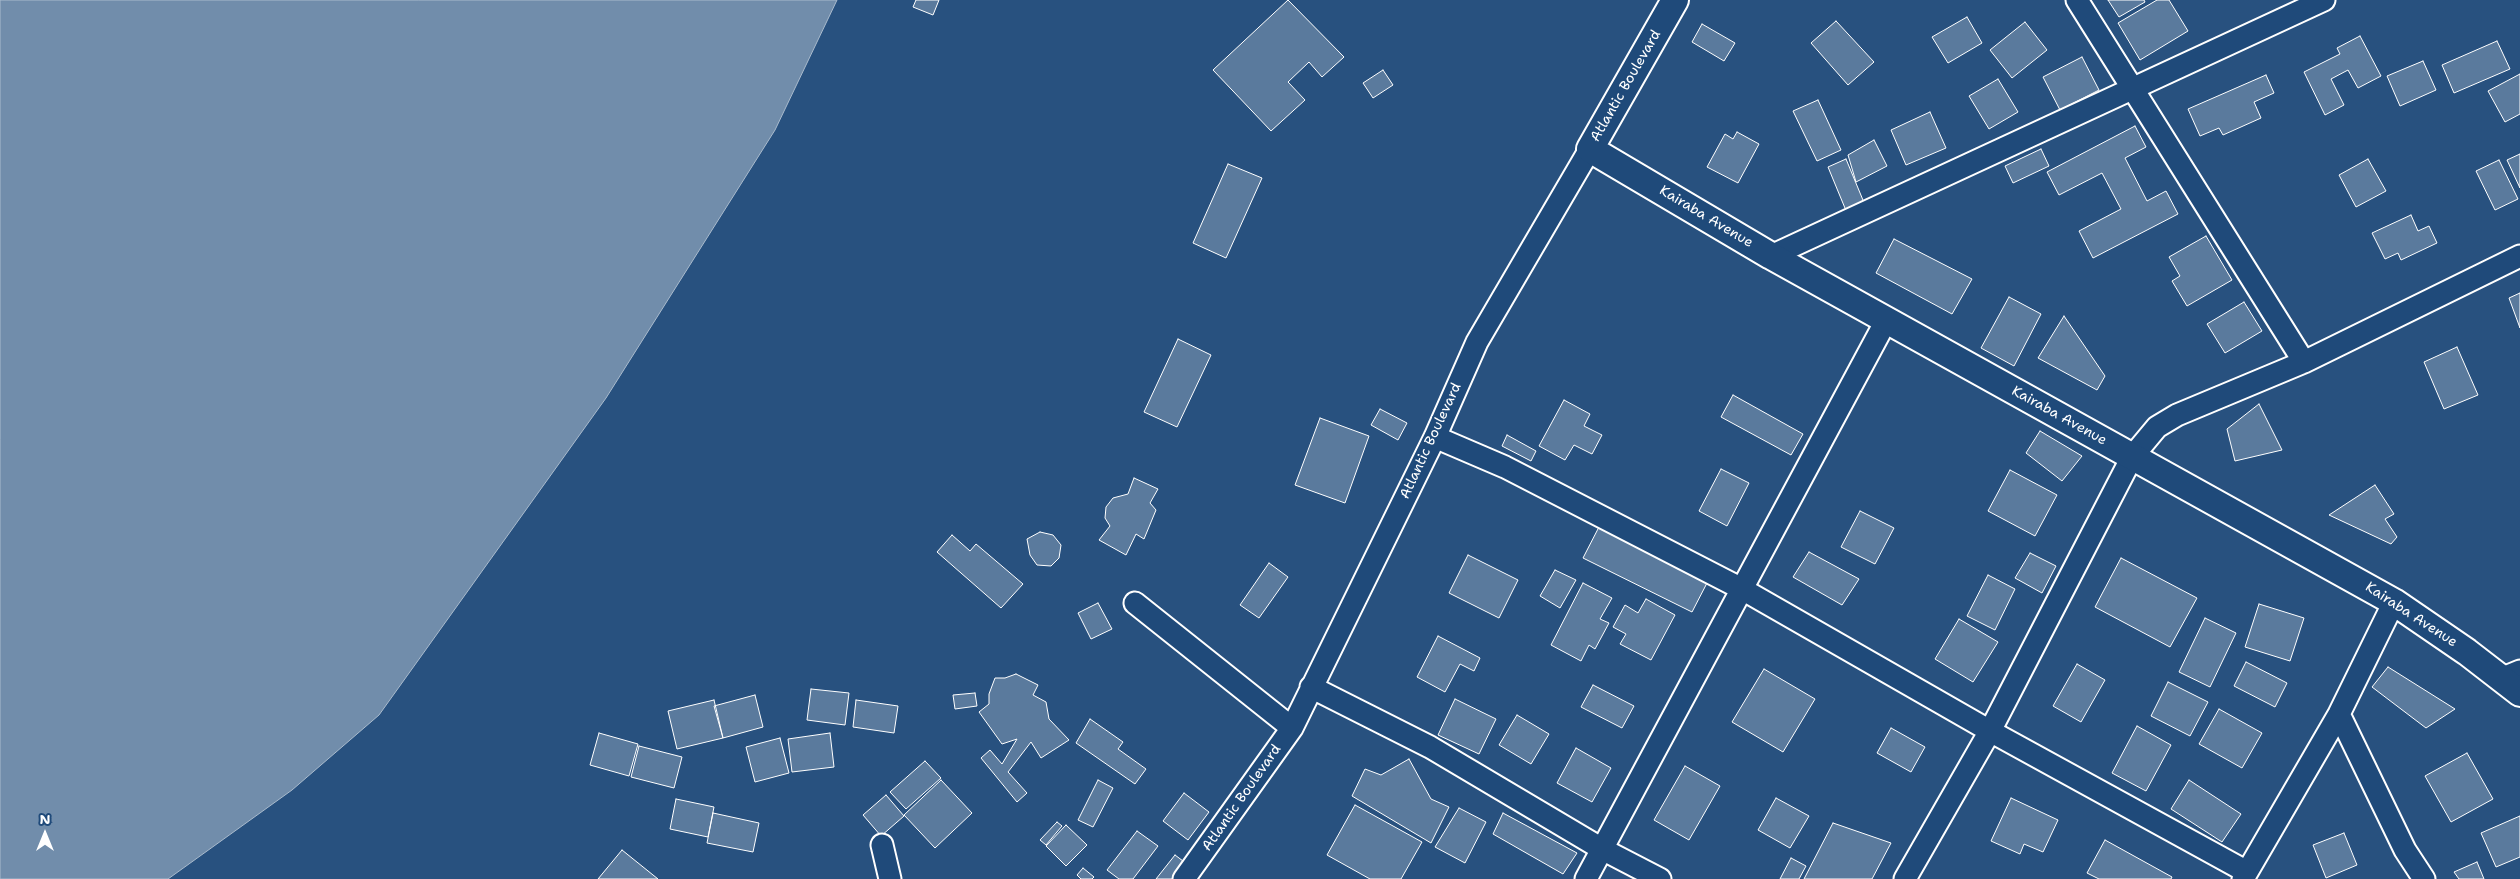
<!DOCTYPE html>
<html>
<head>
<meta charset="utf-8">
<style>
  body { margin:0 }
  #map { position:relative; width:2520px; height:879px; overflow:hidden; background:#28517f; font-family:"Shantell Sans",sans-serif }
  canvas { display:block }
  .north { position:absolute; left:20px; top:809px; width:50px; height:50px; -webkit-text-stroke:4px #1f4a7a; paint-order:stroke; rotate:0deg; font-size:14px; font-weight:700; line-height:20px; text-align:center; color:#fff }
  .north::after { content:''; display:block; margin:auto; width:18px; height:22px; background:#fff; clip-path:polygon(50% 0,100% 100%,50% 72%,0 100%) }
</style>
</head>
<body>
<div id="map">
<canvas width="2520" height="879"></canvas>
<div class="north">N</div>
</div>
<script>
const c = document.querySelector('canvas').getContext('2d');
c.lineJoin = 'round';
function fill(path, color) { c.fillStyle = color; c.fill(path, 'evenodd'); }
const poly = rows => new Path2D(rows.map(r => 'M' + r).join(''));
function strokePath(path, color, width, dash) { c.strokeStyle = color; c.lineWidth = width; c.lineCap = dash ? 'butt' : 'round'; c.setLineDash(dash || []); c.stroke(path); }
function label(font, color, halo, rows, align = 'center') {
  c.font = font + ' "Shantell Sans",sans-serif'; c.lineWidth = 4; c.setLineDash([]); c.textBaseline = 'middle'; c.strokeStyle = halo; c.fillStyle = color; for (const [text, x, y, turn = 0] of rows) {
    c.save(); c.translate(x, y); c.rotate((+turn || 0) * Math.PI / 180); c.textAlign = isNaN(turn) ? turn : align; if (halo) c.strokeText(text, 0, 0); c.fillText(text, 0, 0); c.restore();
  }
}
const water = poly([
  [0,0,837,0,775,130,606,398,379,715,292,790,168,879,0,879,0,0]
]);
fill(water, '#718dab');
strokePath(water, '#aabbcd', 1);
const building = poly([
  [916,0,939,0,933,15,913,7,916,0],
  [1288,0,1344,57,1322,77,1309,62,1288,82,1305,100,1271,131,1213,70,1288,0],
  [2108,0,2144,0,2145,2,2119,17,2108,0],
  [2157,0,2169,0,2188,31,2140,60,2118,23,2157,0],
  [1967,17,1982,43,1948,63,1932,37,1967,17],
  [1836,21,1874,62,1848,85,1811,43,1836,21],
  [2025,22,2047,50,2012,78,1990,50,2025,22],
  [1702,24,1735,43,1724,61,1692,42,1702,24],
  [2360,36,2381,76,2358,88,2348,70,2331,79,2344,105,2325,115,2304,72,2340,54,2337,48,2360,36],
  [2497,41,2510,69,2454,93,2442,65,2497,41],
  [2082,57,2099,90,2060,110,2043,77,2082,57],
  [2423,61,2436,90,2400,106,2387,76,2423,61],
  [1383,70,1393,85,1373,98,1363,83,1383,70],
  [2520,74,2520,114,2505,122,2488,91,2520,74],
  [2266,75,2274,93,2254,102,2261,118,2223,135,2219,128,2200,136,2188,109,2266,75],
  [1998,79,2018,112,1989,129,1969,96,1998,79],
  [1818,100,1841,150,1817,161,1793,111,1818,100],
  [1930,112,1946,148,1906,165,1891,130,1930,112],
  [2135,126,2146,147,2125,158,2147,201,2166,191,2178,214,2093,258,2079,231,2121,209,2102,173,2059,195,2047,172,2135,126],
  [1737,132,1759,144,1738,183,1707,167,1725,134,1733,139,1737,132],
  [1874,140,1887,166,1856,182,1848,155,1874,140],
  [2041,149,2049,166,2013,183,2005,166,2041,149],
  [2520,154,2520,188,2507,160,2520,154],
  [1846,159,1865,205,1847,213,1828,167,1846,159],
  [2368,159,2386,191,2356,207,2339,175,2368,159],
  [2499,160,2518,199,2495,210,2476,171,2499,160],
  [1228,164,1262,178,1226,258,1193,243,1228,164],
  [2411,215,2418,231,2429,226,2437,243,2401,260,2398,253,2385,259,2372,233,2411,215],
  [2206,236,2232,280,2187,306,2172,281,2180,276,2169,257,2206,236],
  [1894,239,1972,279,1952,314,1876,273,1894,239],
  [2520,293,2520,328,2509,298,2520,293],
  [2009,297,2041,314,2014,366,1981,348,2009,297],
  [2244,302,2262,331,2225,353,2207,324,2244,302],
  [2064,316,2105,376,2097,390,2038,358,2064,316],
  [1178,339,1211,355,1177,427,1144,412,1178,339],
  [2457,347,2478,395,2444,409,2424,362,2457,347],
  [1733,395,1803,434,1791,455,1721,417,1733,395],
  [1564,400,1590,414,1584,426,1602,435,1592,454,1574,445,1565,460,1539,446,1564,400],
  [2259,404,2282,450,2235,461,2227,429,2259,404],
  [1380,409,1407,423,1398,440,1371,425,1380,409],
  [1320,418,1369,436,1345,503,1295,485,1320,418],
  [2040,431,2082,456,2062,481,2026,453,2040,431],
  [1507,435,1536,451,1531,461,1502,446,1507,435],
  [1721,469,1749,483,1727,526,1699,511,1721,469],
  [2010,470,2057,495,2035,536,1988,511,2010,470],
  [1134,478,1158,489,1150,503,1156,510,1144,539,1136,534,1126,555,1099,540,1110,526,1105,518,1106,507,1113,498,1128,494,1134,478],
  [2375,485,2394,514,2385,519,2397,537,2391,544,2329,515,2375,485],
  [1860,511,1894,528,1875,564,1841,547,1860,511],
  [1600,525,1707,583,1692,612,1583,558,1600,525],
  [1040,532,1053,535,1061,545,1059,558,1051,566,1037,565,1030,555,1027,539,1040,532],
  [952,535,970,551,976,544,1023,584,1001,608,937,552,952,535],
  [1809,552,1859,579,1842,605,1793,577,1809,552],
  [2030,553,2056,566,2042,593,2015,578,2030,553],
  [1468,555,1518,580,1499,618,1449,593,1468,555],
  [2121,558,2197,598,2170,647,2095,607,2121,558],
  [1269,563,1288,577,1259,618,1240,605,1269,563],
  [1555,570,1576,580,1560,608,1540,596,1555,570],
  [1988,575,2015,589,1995,630,1967,616,1988,575],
  [1583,583,1612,598,1600,619,1609,623,1595,649,1589,645,1581,661,1551,645,1583,583],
  [1646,599,1675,615,1651,660,1620,644,1626,634,1613,627,1625,605,1638,613,1646,599],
  [1098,603,1112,629,1091,639,1078,613,1098,603],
  [2259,604,2304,618,2290,661,2245,647,2259,604],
  [2205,618,2236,633,2210,687,2179,672,2205,618],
  [1959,619,1998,642,1973,682,1935,659,1959,619],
  [1438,636,1480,658,1474,671,1460,664,1445,692,1417,677,1438,636],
  [2246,662,2287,683,2275,707,2234,686,2246,662],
  [2077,664,2105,680,2081,722,2053,706,2077,664],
  [2388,667,2455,709,2426,728,2372,687,2388,667],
  [1764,669,1815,699,1783,752,1732,722,1764,669],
  [1016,674,1038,685,1033,695,1046,702,1049,719,1069,740,1041,758,1031,742,1008,772,1027,793,1017,802,981,758,990,750,1002,764,1017,739,1002,744,979,712,989,704,989,694,995,678,1005,678,1016,674],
  [2168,682,2208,702,2190,736,2151,716,2168,682],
  [1593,685,1634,706,1622,728,1581,707,1593,685],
  [811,689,849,693,845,725,807,720,811,689],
  [975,693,977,706,955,709,953,695,975,693],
  [755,695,763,727,723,738,714,706,755,695],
  [1455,699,1496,719,1479,754,1438,735,1455,699],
  [714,700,723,738,677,749,668,711,714,700],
  [856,700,898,706,894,733,853,727,856,700],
  [2219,709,2262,733,2242,768,2199,744,2219,709],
  [1517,715,1549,734,1531,764,1499,745,1517,715],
  [1090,719,1123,742,1118,749,1146,769,1135,784,1076,743,1090,719],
  [2137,726,2171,745,2146,791,2112,773,2137,726],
  [1891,728,1925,747,1911,772,1877,753,1891,728],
  [599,733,638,744,629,776,590,765,599,733],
  [830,733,834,767,792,772,788,739,830,733],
  [780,738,789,773,755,782,746,747,780,738],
  [639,746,682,757,674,788,631,777,639,746],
  [1576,748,1611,768,1592,802,1557,783,1576,748],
  [2467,753,2493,799,2451,822,2425,776,2467,753],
  [1409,759,1431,799,1449,807,1431,843,1352,796,1365,769,1381,775,1409,759],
  [925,761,941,778,906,809,890,792,925,761],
  [1685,766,1720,786,1689,840,1654,820,1685,766],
  [941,780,972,813,935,848,904,815,941,780],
  [1098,780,1113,788,1093,827,1078,820,1098,780],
  [2189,780,2241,814,2222,842,2171,809,2189,780],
  [1184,793,1209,812,1188,840,1163,821,1184,793],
  [886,795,904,816,881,836,863,815,886,795],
  [1776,798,1809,816,1790,848,1758,830,1776,798],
  [2011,798,2058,820,2043,852,2024,844,2020,854,1991,841,2011,798],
  [676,799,714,807,708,837,670,829,676,799],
  [1355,805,1422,842,1401,879,1370,879,1327,855,1355,805],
  [1459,808,1486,822,1465,863,1435,847,1459,808],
  [713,813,759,823,753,852,707,843,713,813],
  [1503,813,1577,853,1563,874,1493,834,1503,813],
  [2520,816,2520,857,2496,867,2481,833,2520,816],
  [1057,822,1062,826,1046,845,1040,840,1057,822],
  [1833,823,1891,843,1872,879,1804,879,1833,823],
  [1066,825,1087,845,1066,866,1046,846,1066,825],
  [1137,831,1158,846,1133,879,1119,879,1107,870,1137,831],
  [2344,833,2357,865,2326,878,2313,845,2344,833],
  [2105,840,2172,877,2171,879,2099,879,2087,873,2105,840],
  [622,850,658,879,598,879,622,850],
  [1175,855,1187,864,1175,879,1156,879,1175,855],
  [1791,858,1806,866,1799,879,1780,879,1791,858],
  [2477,862,2484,879,2459,879,2454,872,2477,862],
  [1083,868,1094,877,1092,879,1081,879,1077,875,1083,868]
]);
fill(building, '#5a7a9d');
strokePath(building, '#fff', 1);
const minor = poly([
  [2077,0,2304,362],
  [1771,256,2324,0],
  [1435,437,1505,467,1742,589,1990,731,2247,872],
  [1135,603,1292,728],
  [2503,678,2520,671],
  [1311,687,1430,747,1602,849,1660,879],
  [2339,714,2405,850,2424,879],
  [882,845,890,879],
  [1184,879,1292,728,1435,437,1477,342,1590,149],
  [1586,879,1887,319],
  [1905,879,1990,731,2132,457,2157,427,2177,415,2304,362,2520,256],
  [2243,879,2339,714,2394,602]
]);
const tertiary = poly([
  [1675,0,1590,149,1771,256,2394,602,2467,652,2520,693]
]);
strokePath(minor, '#fff', 25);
strokePath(tertiary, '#fff', 30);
strokePath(minor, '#1f4a7a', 21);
strokePath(tertiary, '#1f4a7a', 26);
label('14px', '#fff', '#1f4a7a', [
  ["Atlantic Boulevard",1626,86,-60],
  ["Kairaba Avenue",1706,217,31],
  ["Kairaba Avenue",2059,416,29],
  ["Atlantic Boulevard",1431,441,-65],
  ["Kairaba Avenue",2411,615,33],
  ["Atlantic Boulevard",1242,798,-55]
]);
</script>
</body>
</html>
